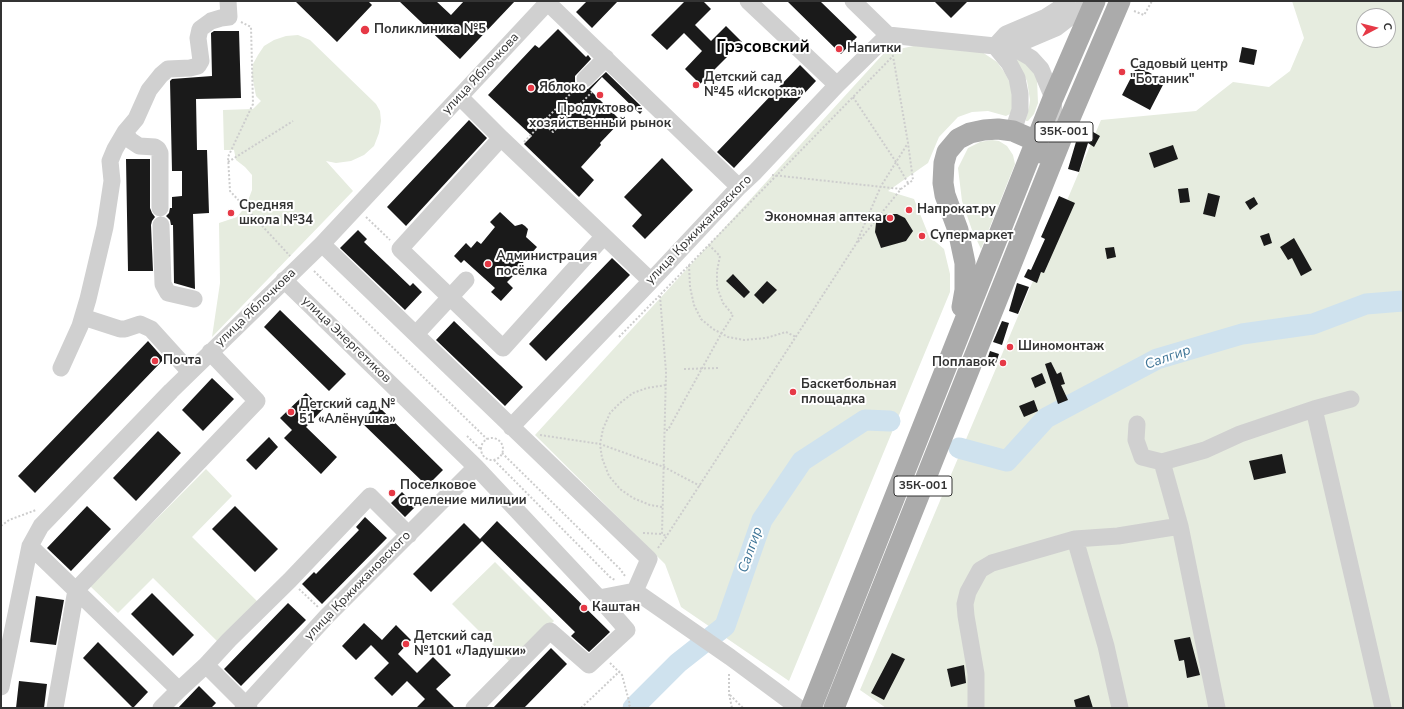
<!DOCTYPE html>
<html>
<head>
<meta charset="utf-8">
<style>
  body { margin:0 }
  #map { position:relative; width:1404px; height:709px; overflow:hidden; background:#fff; font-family:"Nunito Sans",sans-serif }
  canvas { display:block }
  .frame { position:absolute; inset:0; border:2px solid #333; pointer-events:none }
  .north { position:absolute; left:1356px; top:8px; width:40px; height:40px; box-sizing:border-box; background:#fff; border:1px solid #adadad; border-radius:50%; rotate:83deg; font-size:11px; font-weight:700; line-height:16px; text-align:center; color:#333 }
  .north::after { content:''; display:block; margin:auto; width:14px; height:18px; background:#e63946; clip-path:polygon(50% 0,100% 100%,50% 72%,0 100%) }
</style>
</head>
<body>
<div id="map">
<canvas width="1404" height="709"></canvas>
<div class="frame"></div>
<div class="north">С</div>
</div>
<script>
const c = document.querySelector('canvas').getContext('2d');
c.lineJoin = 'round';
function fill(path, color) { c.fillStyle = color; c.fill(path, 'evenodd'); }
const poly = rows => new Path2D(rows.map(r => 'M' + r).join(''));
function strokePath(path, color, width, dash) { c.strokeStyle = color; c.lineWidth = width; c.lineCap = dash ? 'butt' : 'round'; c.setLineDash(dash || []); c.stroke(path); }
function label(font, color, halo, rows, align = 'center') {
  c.font = font + ' "Nunito Sans",sans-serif'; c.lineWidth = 4; c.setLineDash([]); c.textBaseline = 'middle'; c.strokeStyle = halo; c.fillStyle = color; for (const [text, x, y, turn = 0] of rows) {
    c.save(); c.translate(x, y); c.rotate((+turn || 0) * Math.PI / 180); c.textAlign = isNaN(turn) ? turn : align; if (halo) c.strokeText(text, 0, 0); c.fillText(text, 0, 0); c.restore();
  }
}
fill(poly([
  [1292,1,1403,1,1403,708,886,708,860,690,1101,120,1196,111,1233,82,1269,87,1290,71,1304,38],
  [1364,16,1388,16,1388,40,1364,40],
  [298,35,310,40,376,104,380,111,381,121,379,133,374,146,364,155,351,161,336,163,326,161,353,191,212,337,220,283,219,223,237,217,246,206,252,190,252,175,245,167,236,160,234,150,224,150,223,110,253,109,261,101,256,96,252,75,253,64,258,55,264,46,274,40,286,36],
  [918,45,982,52,997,62,1005,73,1012,87,1012,113,1006,116,988,111,972,112,958,117,939,137,928,163,888,191,914,199,929,236,944,249,950,274,950,292,789,681,681,607,665,564,535,435,885,52],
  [1013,55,1028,62,1037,79,1038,103,1034,114,1028,121,1026,121,1026,119,1029,107,1030,100,1027,81],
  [992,140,999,141,1007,146,1013,155,1015,164,981,249,972,230,962,201,958,168,968,148,980,142],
  [206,469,232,496,192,537,260,604,220,644,153,578,118,613,90,586],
  [495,562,554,621,512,664,452,604]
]), '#e6ecdf');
strokePath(poly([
  [959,448,1007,461,1046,418,1157,359,1242,334,1313,324,1366,304,1403,301],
  [633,708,678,663,725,626,762,520,802,461,865,420,890,421]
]), '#cfe2ee', 21);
fill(poly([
  [295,1,368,1,372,5,337,42],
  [399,1,436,1,451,15,464,1,515,1,460,59],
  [587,1,618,1,592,28,576,12],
  [685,1,703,1,711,9,695,25,711,41,726,26,742,42,700,84,685,69,702,51,684,33,667,50,651,35],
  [787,1,820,1,857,37,841,54],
  [934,1,968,1,951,18],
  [558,29,586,57,588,55,591,59,575,76,575,82,578,86,583,89,588,89,606,72,644,109,640,114,602,77,590,90,621,121,600,143,601,145,581,167,594,180,579,197,524,144,532,136,488,95,535,45,539,48],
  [214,31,239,31,241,98,196,99,197,150,207,150,209,213,193,214,195,289,174,283,173,225,171,225,170,220,166,216,169,213,170,208,172,208,172,197,182,196,182,171,172,171,170,81,172,79,212,76,211,33],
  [1242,47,1257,50,1254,65,1239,62],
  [800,65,816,81,734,168,717,152],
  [1137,66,1165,81,1150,110,1122,95],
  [469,120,487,138,406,226,387,207],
  [1083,126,1100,136,1094,147,1088,143,1079,172,1068,169,1078,135],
  [1173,145,1178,159,1154,168,1149,153],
  [662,158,693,190,645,239,632,226,642,215,624,197],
  [126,159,150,159,150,208,152,213,155,217,152,221,151,225,153,271,128,271],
  [1188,188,1190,202,1180,203,1178,189],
  [1208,193,1220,196,1215,217,1203,214],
  [1059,196,1075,203,1044,273,1041,272,1037,283,1024,277,1028,269,1031,270,1045,239,1041,237],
  [1254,197,1258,204,1250,210,1245,202],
  [500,212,515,226,522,224,525,226,528,229,526,237,537,247,512,275,513,276,507,282,513,288,501,301,491,292,495,288,464,260,461,263,454,256,466,243,471,248,477,241,481,244,495,227,490,222],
  [889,214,897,214,905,218,913,231,906,241,881,248,875,232,876,223,881,216],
  [358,230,367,239,364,242,410,286,413,283,422,292,405,310,340,248],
  [1269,233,1272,243,1264,246,1260,236],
  [1294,238,1312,270,1301,276,1292,258,1288,260,1280,247],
  [1114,247,1116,257,1107,259,1105,248],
  [612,258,630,275,546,361,529,344],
  [733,274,750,292,744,298,726,281],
  [767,281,777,290,763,304,754,295],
  [1017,283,1029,287,1018,314,1009,311],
  [280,310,346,374,329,391,264,327],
  [454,321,523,387,505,406,436,340],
  [1002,321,1009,323,1002,345,993,342],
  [148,341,164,359,35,493,18,476],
  [990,351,999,354,996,363,987,360],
  [1051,362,1057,374,1061,372,1065,384,1061,385,1068,400,1058,404,1045,364],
  [1042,373,1046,383,1035,388,1031,378],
  [212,378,234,399,203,431,182,410],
  [306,393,323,409,306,427,337,457,321,474,284,438,292,430,280,418],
  [1034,400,1038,411,1024,417,1019,406],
  [377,405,443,470,427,486,361,422],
  [158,431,181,453,136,501,113,478],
  [269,437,278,447,256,470,246,460],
  [1282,454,1286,473,1254,480,1249,461],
  [402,492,416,506,405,517,391,503],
  [87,506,111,529,71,571,47,548],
  [235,506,278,549,255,572,212,529],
  [365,517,387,538,322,604,302,584,314,572,316,574,359,530,356,527],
  [497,521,610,632,589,652,571,636,575,632,480,539],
  [464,523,482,541,431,592,413,574],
  [152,593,194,635,173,656,131,614],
  [36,596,64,600,56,645,30,642],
  [288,603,306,620,241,686,224,669],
  [364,623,382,640,396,625,411,640,398,654,417,673,433,657,451,675,436,689,455,708,416,708,425,699,407,681,392,696,374,678,389,663,371,645,356,660,342,646],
  [1190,637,1200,675,1187,678,1184,660,1179,661,1174,640],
  [98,642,148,692,133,708,83,658],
  [551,648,567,664,524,708,493,708],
  [892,653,905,659,884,700,871,693],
  [964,665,966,683,951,687,947,669],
  [19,681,47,684,44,708,16,708],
  [199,686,216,703,211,708,178,708],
  [1089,695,1093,708,1076,708,1074,700]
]), '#1a1a1a');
strokePath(poly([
  [1134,11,1144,15,1152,1],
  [241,22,251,27,253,104,228,157,230,191,290,256],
  [853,97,896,162,908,183],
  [543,123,553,132,592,92],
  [524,142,575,89],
  [228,162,293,121],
  [772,175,901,189],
  [366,217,390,240],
  [858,242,901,189,913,180,908,143,893,56,891,53],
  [689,265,690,287,694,305,701,319,713,329,728,337,744,340,766,338,786,332,796,337],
  [314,271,487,439],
  [660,296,666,372,662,534,666,536],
  [619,337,893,56],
  [684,369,719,368],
  [666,430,668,430,721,334,733,315,723,303,717,287,717,271,720,256,709,245],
  [540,435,600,444,664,467,700,486],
  [467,436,480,449],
  '481 449a11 11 0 1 1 22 0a11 11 0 1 1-22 0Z',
  [502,453,620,569,625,576],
  [494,460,611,578,615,580],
  [662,507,650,505,633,498,620,489,609,476,602,458,600,444,603,429,610,413,620,403,633,393,647,388,666,385],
  [1,526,9,520,36,510],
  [643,533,662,534],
  [658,548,666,537,856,244,881,186,908,143],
  [299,589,318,607],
  [610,663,622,675,630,705,627,708],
  [729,674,729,694,732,708],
  [730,695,743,708],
  [581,708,620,671]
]), '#cdcdcd', 2, [2, 2]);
strokePath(poly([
  [748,1,837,85],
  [853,1,888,35],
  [548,3,739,187],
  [888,35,995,46,1019,51,1031,58,1041,69,1053,98,1055,128,1050,148],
  [1003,45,1023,42,1056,28,1091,1],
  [995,46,1009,63,1017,78,1020,94,1020,110,1013,131],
  [995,46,1006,34,1046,17,1057,10,1067,1],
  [585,79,606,58],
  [460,97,501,138,400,249,503,348,604,236],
  [125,132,130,140,139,146,155,147,158,149,160,153,160,208],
  [501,138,651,281],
  [161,225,163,284,168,293,194,299],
  [322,244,649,559,635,591],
  [284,280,476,467,599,598,635,591],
  [83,317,120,329,125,329,140,324,151,329,190,372],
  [416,334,466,280],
  [61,368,80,326,88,299,105,227,112,181,110,161,115,149,125,132,136,119,149,90,161,75,168,69,190,68,198,66,201,61,198,38,200,29,211,21,221,18,229,17,228,1],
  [1314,409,1383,708],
  [1137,424,1136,440,1142,457,1162,462,1205,450,1240,434,1314,409,1351,399],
  [511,427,651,281,739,187,755,172,837,85,888,35],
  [1162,462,1180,526,1217,708],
  [1075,539,1106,646,1120,708],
  [30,546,179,690,206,665,249,708],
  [635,591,730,657,799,708],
  [206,665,229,640,290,580,370,496,409,535],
  [1,687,30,546,41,526,171,391,322,244,549,1],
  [55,708,76,590,257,401,210,352],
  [161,708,179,690],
  [243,708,327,616,476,467],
  [474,708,550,631,589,665,627,630,599,598],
  [976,708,976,674,966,616,965,604,968,592,980,570,992,563,1075,539,1118,536,1180,526]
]), '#d0d0d0', 17);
strokePath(poly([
  [962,307,965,290,965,263,958,230,945,195,943,183,944,163,947,152,958,139,970,133,984,130,998,129,1013,131,1036,141,1041,153],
  [811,708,1053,98,1095,1],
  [834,708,1064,132,1120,1]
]), '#ababab', 21);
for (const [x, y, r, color] of [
  [365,30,5,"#e63946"],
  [839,49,4,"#e63946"],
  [1122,72,4,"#e63946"],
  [696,85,4,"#e63946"],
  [531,88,4,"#e63946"],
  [600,95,4,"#e63946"],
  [909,210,4,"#e63946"],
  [231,213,4,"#e63946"],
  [890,218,4,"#e63946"],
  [922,236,4,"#e63946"],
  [488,264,4,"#e63946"],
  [1010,347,4,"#e63946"],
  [155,361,4,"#e63946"],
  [1003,363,4,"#e63946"],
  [793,392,4,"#e63946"],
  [291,412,4,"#e63946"],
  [392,493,4,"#e63946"],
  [584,608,4,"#e63946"],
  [406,644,4,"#e63946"]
]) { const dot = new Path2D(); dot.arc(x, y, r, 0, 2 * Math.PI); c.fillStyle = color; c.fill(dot); strokePath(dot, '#fff', 1.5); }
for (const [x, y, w] of [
  [1064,132,58],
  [923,486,58]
]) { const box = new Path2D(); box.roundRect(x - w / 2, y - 10, w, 20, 3); c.fillStyle = '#fff'; c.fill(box); strokePath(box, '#333', 1); }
label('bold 12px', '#333', null, [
  ["35К-001",1064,132],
  ["35К-001",923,486]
]);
label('bold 13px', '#333', '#fff', [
  ["Поликлиника №5",374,30],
  ["Напитки",847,49],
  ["Садовый центр",1130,65],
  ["\"Ботаник\"",1130,80],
  ["Детский сад",704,78],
  ["№45 «Искорка»",704,93],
  ["Яблоко",539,88],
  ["Продуктово -",600,109,"center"],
  ["хозяйственный рынок",600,124,"center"],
  ["Средняя",239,206],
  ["школа №34",239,221],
  ["Напрокат.ру",917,210],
  ["Экономная аптека",882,218,"right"],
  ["Супермаркет",930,236],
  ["Администрация",496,257],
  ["посёлка",496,272],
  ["Шиномонтаж",1018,347],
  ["Почта",163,361],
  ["Поплавок",995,363,"right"],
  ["Баскетбольная",801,385],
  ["площадка",801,400],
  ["Детский сад №",299,405],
  ["51 «Алёнушка»",299,420],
  ["Поселковое",400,486],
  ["отделение милиции",400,501],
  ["Каштан",592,608],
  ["Детский сад",414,637],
  ["№101 «Ладушки»",414,652]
], 'left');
label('13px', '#333', '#fff', [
  ["улица Яблочкова",481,74,-47],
  ["улица Кржижановского",699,230,-46],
  ["улица Яблочкова",256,308,-44],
  ["улица Энергетиков",346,340,44],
  ["улица Кржижановского",358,586,-46]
]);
label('italic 14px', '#3f7597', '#fff', [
  ["Салгир",1168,358,-20],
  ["Салгир",751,550,-71]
]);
label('bold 17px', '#000', '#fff', [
  ["Грэсовский",763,48]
]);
</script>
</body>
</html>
